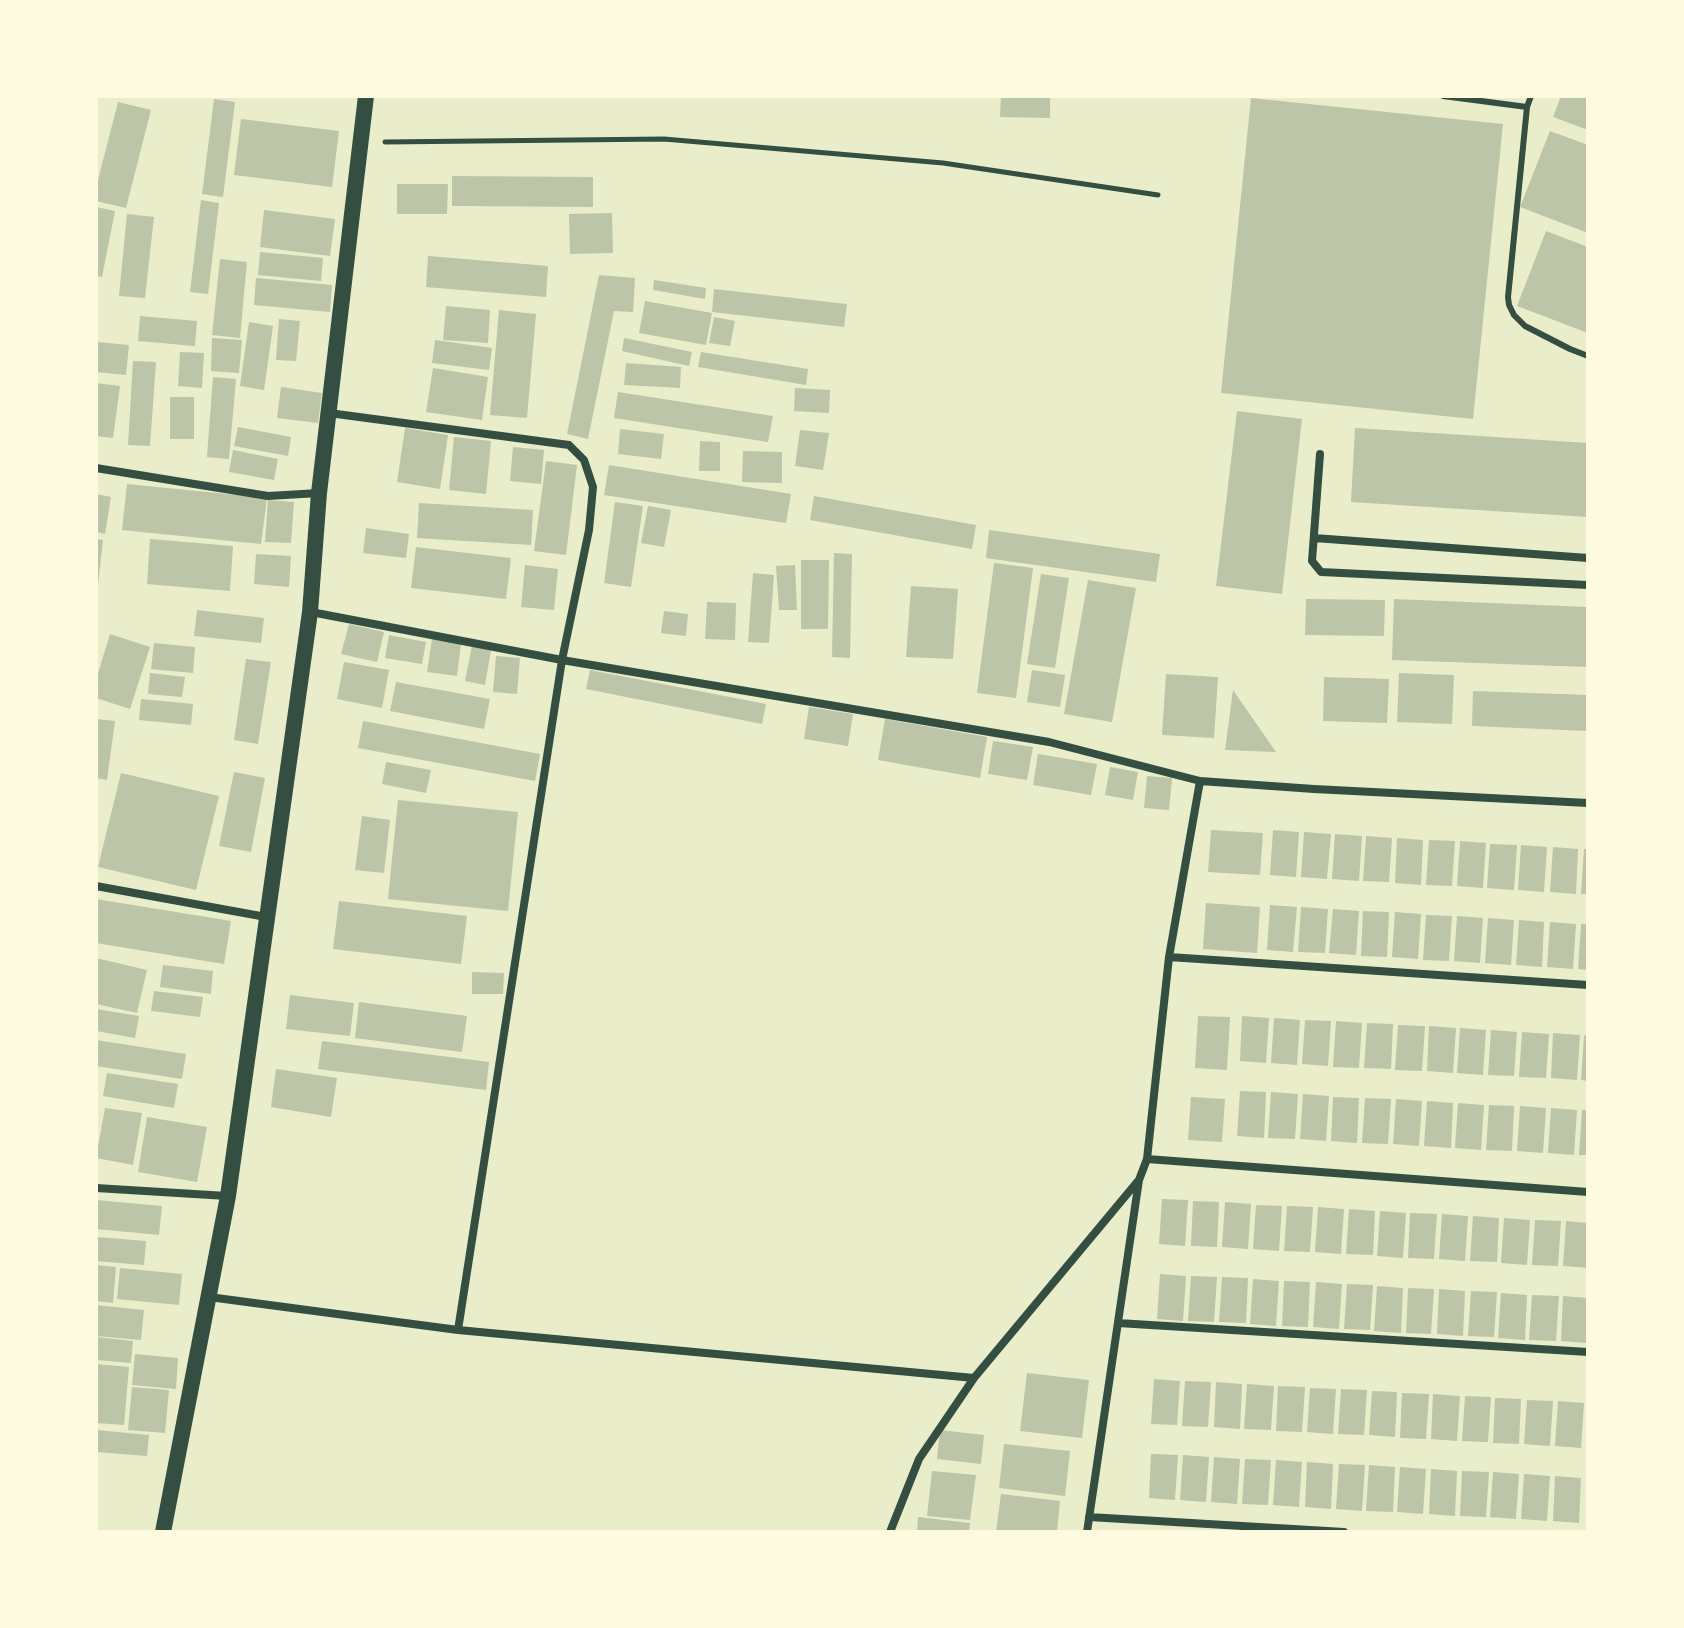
<!DOCTYPE html>
<html>
<head>
<meta charset="utf-8">
<style>
  body { margin:0 }
  #map { position:relative; width:1684px; height:1628px; overflow:hidden; background:#e9edc9; font-family:Barlow,sans-serif }
  canvas { display:block }
  .frame { position:absolute; inset:0; border:98px solid #fefae0; pointer-events:none }
</style>
</head>
<body>
<div id="map">
<canvas width="1684" height="1628"></canvas>
<div class="frame"></div>
</div>
<script>
const c = document.querySelector('canvas').getContext('2d');
c.lineJoin = 'round';
function fill(path, color) { c.fillStyle = color; c.fill(path, 'evenodd'); }
const poly = rows => new Path2D(rows.map(r => 'M' + r).join(''));
function strokePath(path, color, width, dash) { c.strokeStyle = color; c.lineWidth = width; c.lineCap = dash ? 'butt' : 'round'; c.setLineDash(dash || []); c.stroke(path); }
fill(poly([
  [1001,96,1050,96,1050,118,1000,117],
  [1561,96,1588,96,1588,130,1553,117],
  [1251,98,1503,124,1473,419,1221,393],
  [214,99,235,102,223,197,202,194],
  [118,102,151,110,126,208,96,201,96,188],
  [241,119,339,131,332,187,234,175],
  [1550,131,1588,145,1588,233,1520,207],
  [452,176,593,177,593,207,452,206],
  [397,184,448,184,447,214,397,214],
  [201,200,219,203,208,294,190,292],
  [96,207,115,211,102,277,96,276],
  [264,210,335,219,330,256,260,247],
  [612,213,613,253,570,254,569,214],
  [127,214,154,217,145,298,119,296],
  [1546,231,1588,247,1588,333,1517,306],
  [260,252,323,258,321,281,258,275],
  [428,256,548,266,546,297,426,287],
  [220,259,247,262,240,338,212,335],
  [599,275,635,278,633,312,614,311,588,439,567,434],
  [256,278,332,285,330,312,254,305],
  [654,280,706,288,705,299,653,290],
  [714,289,847,304,844,327,712,312],
  [645,301,712,313,706,345,639,333],
  [446,306,490,310,488,343,443,340],
  [499,310,536,314,527,418,490,415],
  [140,316,197,321,195,346,138,341],
  [714,317,735,321,730,346,709,343],
  [279,319,300,321,296,361,276,360],
  [249,322,273,326,264,390,240,386],
  [212,338,242,340,239,373,211,371],
  [624,338,692,352,689,366,622,351],
  [435,340,492,348,489,370,432,363],
  [96,342,129,345,126,375,96,372],
  [180,352,204,353,202,388,178,386],
  [701,352,808,369,806,385,698,367],
  [133,361,156,362,150,446,128,445],
  [626,363,681,367,680,388,624,385],
  [433,368,488,377,482,420,426,412],
  [213,377,236,379,229,459,207,457],
  [96,383,120,386,113,438,96,436],
  [281,387,322,393,318,423,277,418],
  [795,388,830,390,829,413,794,411],
  [618,392,773,416,768,442,614,418],
  [170,397,194,397,194,439,170,439],
  [1237,411,1302,419,1282,594,1216,586],
  [238,427,291,437,288,456,234,446],
  [405,428,448,435,440,489,397,482],
  [1355,428,1588,443,1588,517,1351,502],
  [620,429,664,434,661,459,618,454],
  [800,430,829,433,823,470,795,466],
  [454,437,491,441,486,494,449,490],
  [700,441,720,442,720,471,699,471],
  [513,447,544,450,541,484,510,481],
  [233,450,278,459,274,480,229,472],
  [743,451,782,452,782,483,742,482],
  [546,461,577,465,566,555,534,551],
  [609,465,791,494,786,523,604,495],
  [127,484,267,498,261,544,122,530],
  [96,494,111,497,105,534,96,532],
  [814,496,976,525,972,549,810,520],
  [268,500,294,502,291,543,265,542],
  [615,502,643,506,631,587,604,583],
  [419,503,533,510,531,545,417,538],
  [648,506,671,510,664,547,641,543],
  [366,528,409,534,406,558,363,553],
  [989,530,1160,554,1156,582,986,558],
  [96,539,103,540,98,585,96,585],
  [150,539,233,546,230,591,147,584],
  [416,547,511,558,506,599,411,588],
  [834,553,852,554,850,658,832,657],
  [256,554,291,556,289,587,254,584],
  [801,560,829,560,828,629,801,629],
  [994,563,1033,568,1016,698,977,693],
  [525,565,558,569,554,610,521,607],
  [795,565,797,610,779,610,776,566],
  [753,573,774,575,769,643,748,642],
  [1041,574,1069,578,1055,668,1027,664],
  [1088,580,1136,588,1112,722,1064,714],
  [911,586,958,589,953,659,906,657],
  [1306,599,1385,600,1384,636,1305,635],
  [1394,599,1588,607,1588,667,1392,660],
  [707,602,736,603,735,640,705,639],
  [197,610,264,618,261,643,194,636],
  [664,611,688,614,686,636,661,633],
  [349,624,384,632,377,662,341,654],
  [110,634,150,647,130,709,96,698,96,680],
  [389,635,426,642,422,664,385,658],
  [432,639,461,643,457,676,427,672],
  [154,643,195,647,193,673,151,669],
  [472,646,491,650,485,685,465,681],
  [496,656,520,658,517,694,493,692],
  [246,659,271,662,258,744,234,740],
  [344,662,389,670,382,708,337,699],
  [590,670,766,704,762,724,586,689],
  [1032,670,1065,675,1060,707,1027,702],
  [150,673,185,677,182,697,148,694],
  [1399,673,1454,675,1452,724,1397,722],
  [1166,674,1218,677,1214,738,1162,735],
  [1324,677,1389,679,1387,723,1323,721],
  [396,682,490,699,484,729,390,711],
  [1233,690,1276,752,1225,750],
  [1473,691,1588,695,1588,731,1472,726],
  [141,699,193,704,191,725,139,720],
  [809,707,853,714,848,746,804,739],
  [96,719,115,721,107,780,96,778],
  [885,719,987,737,980,778,878,760],
  [363,721,540,754,535,781,358,748],
  [993,741,1033,747,1027,780,988,774],
  [1038,754,1097,764,1091,795,1033,785],
  [386,762,431,770,426,793,382,784],
  [1110,767,1138,772,1133,800,1105,795],
  [234,772,265,778,251,852,219,846],
  [121,773,219,796,196,890,98,867],
  [1147,776,1172,778,1169,810,1144,808],
  [398,800,518,812,508,911,388,899],
  [362,816,390,820,384,873,355,870],
  [1211,830,1263,833,1260,875,1208,872],
  [1273,830,1299,832,1296,877,1270,875],
  [1304,832,1331,834,1327,879,1301,877],
  [1335,834,1362,836,1359,881,1332,879],
  [1366,836,1392,838,1389,882,1363,881],
  [1397,838,1423,840,1421,885,1395,883],
  [1429,840,1455,841,1452,886,1426,885],
  [1460,841,1486,843,1483,888,1457,886],
  [1490,844,1517,845,1514,890,1487,888],
  [1521,845,1547,847,1544,892,1518,890],
  [1553,847,1578,849,1576,894,1550,892],
  [1584,849,1588,849,1588,894,1581,894],
  [96,899,231,921,224,964,96,943],
  [339,901,467,916,461,964,333,949],
  [1206,903,1260,907,1257,953,1203,949],
  [1270,905,1297,907,1293,952,1267,950],
  [1301,907,1328,909,1325,953,1298,952],
  [1333,909,1359,911,1356,955,1329,953],
  [1363,911,1389,912,1387,957,1361,956],
  [1395,912,1421,914,1418,959,1392,957],
  [1426,915,1452,916,1449,961,1423,960],
  [1457,916,1483,918,1480,963,1454,961],
  [1488,918,1514,920,1511,965,1485,963],
  [1519,920,1544,922,1542,967,1516,965],
  [1550,922,1576,924,1573,969,1547,967],
  [1581,924,1588,924,1588,970,1578,969],
  [96,958,147,970,137,1013,96,1004],
  [163,965,213,971,211,994,160,987],
  [472,972,504,973,503,994,472,994],
  [154,991,203,997,200,1017,151,1011],
  [290,995,354,1003,350,1036,286,1029],
  [359,1002,467,1016,462,1052,355,1038],
  [96,1009,139,1016,135,1038,96,1031],
  [1198,1016,1230,1017,1227,1070,1195,1068],
  [1242,1016,1269,1018,1266,1063,1240,1061],
  [1274,1018,1300,1020,1297,1065,1271,1063],
  [1305,1020,1331,1021,1328,1066,1302,1064],
  [1336,1021,1362,1023,1359,1068,1333,1067],
  [1367,1023,1393,1024,1391,1069,1364,1068],
  [1398,1025,1425,1026,1422,1071,1395,1070],
  [1429,1026,1456,1028,1453,1073,1427,1071],
  [1460,1028,1486,1030,1483,1075,1457,1073],
  [1491,1030,1517,1032,1514,1076,1488,1075],
  [1522,1032,1549,1034,1546,1078,1519,1077],
  [1553,1033,1580,1035,1577,1080,1551,1078],
  [1584,1035,1588,1036,1588,1081,1581,1080],
  [96,1040,186,1054,182,1079,96,1066],
  [322,1041,489,1062,486,1090,318,1069],
  [276,1069,337,1078,331,1117,271,1107],
  [107,1073,178,1084,174,1108,103,1096],
  [1240,1091,1266,1092,1264,1138,1237,1136],
  [1271,1092,1298,1094,1295,1139,1268,1138],
  [1303,1094,1329,1096,1326,1141,1300,1139],
  [1191,1097,1225,1099,1222,1142,1188,1140],
  [1333,1097,1359,1098,1357,1143,1331,1141],
  [1365,1098,1391,1099,1388,1144,1362,1143],
  [1396,1099,1422,1101,1419,1146,1393,1144],
  [1427,1101,1453,1103,1451,1148,1424,1146],
  [1458,1103,1484,1105,1481,1150,1455,1148],
  [1489,1105,1514,1106,1512,1151,1486,1150],
  [1520,1106,1546,1108,1543,1153,1517,1151],
  [105,1108,142,1113,133,1165,96,1158],
  [1551,1108,1577,1110,1574,1155,1548,1153],
  [1582,1110,1588,1110,1588,1155,1579,1155],
  [147,1117,207,1127,197,1182,138,1172],
  [1162,1199,1188,1200,1185,1246,1159,1244],
  [96,1200,162,1206,159,1235,96,1229],
  [1193,1201,1219,1202,1217,1247,1191,1246],
  [1225,1202,1251,1204,1248,1249,1222,1247],
  [1256,1205,1282,1206,1279,1251,1253,1249],
  [1287,1206,1313,1207,1310,1252,1284,1251],
  [1318,1207,1344,1209,1341,1254,1315,1252],
  [1349,1209,1375,1211,1373,1255,1346,1254],
  [1380,1211,1406,1213,1403,1258,1377,1256],
  [1410,1213,1437,1214,1434,1259,1408,1258],
  [1442,1214,1468,1216,1465,1261,1439,1259],
  [1473,1216,1499,1218,1497,1262,1470,1261],
  [1504,1218,1530,1220,1527,1265,1501,1263],
  [1535,1220,1561,1221,1558,1266,1532,1265],
  [1566,1221,1588,1223,1588,1268,1563,1266],
  [96,1237,146,1241,144,1265,96,1261],
  [96,1265,116,1267,113,1303,96,1301],
  [120,1268,182,1274,179,1305,117,1299],
  [1160,1274,1186,1276,1183,1321,1157,1319],
  [1191,1276,1217,1277,1214,1322,1188,1321],
  [1222,1277,1248,1278,1246,1323,1219,1322],
  [1253,1279,1279,1281,1276,1326,1250,1324],
  [1284,1281,1310,1282,1308,1327,1282,1326],
  [1316,1282,1342,1284,1339,1329,1313,1327],
  [1347,1284,1373,1285,1370,1330,1344,1329],
  [1377,1286,1403,1288,1401,1333,1374,1331],
  [1408,1288,1434,1289,1431,1334,1406,1333],
  [1439,1289,1465,1291,1463,1336,1437,1334],
  [1471,1291,1497,1292,1494,1337,1468,1336],
  [1501,1293,1527,1295,1525,1340,1498,1338],
  [1532,1295,1559,1296,1556,1341,1529,1340],
  [1563,1296,1588,1298,1587,1343,1561,1341],
  [96,1305,144,1310,141,1340,96,1336],
  [96,1337,133,1341,131,1363,96,1360],
  [135,1354,178,1358,176,1389,132,1385],
  [96,1364,129,1367,124,1425,96,1423],
  [1027,1373,1089,1380,1082,1438,1020,1431],
  [1154,1379,1180,1381,1177,1425,1151,1424],
  [1185,1381,1211,1382,1208,1427,1182,1426],
  [1216,1382,1242,1384,1240,1429,1214,1427],
  [1247,1384,1274,1386,1271,1430,1244,1429],
  [1278,1386,1305,1387,1302,1432,1276,1431],
  [132,1387,169,1390,165,1433,128,1430],
  [1310,1388,1336,1389,1333,1434,1307,1432],
  [1341,1389,1367,1390,1364,1435,1338,1434],
  [1372,1391,1397,1392,1395,1437,1369,1435],
  [1402,1393,1429,1394,1426,1439,1400,1438],
  [1433,1394,1460,1396,1457,1441,1431,1439],
  [1465,1396,1491,1397,1488,1442,1462,1441],
  [1495,1398,1521,1399,1519,1444,1493,1443],
  [1527,1400,1553,1401,1550,1446,1524,1444],
  [1558,1401,1584,1403,1581,1448,1555,1446],
  [96,1430,149,1435,147,1456,96,1452],
  [940,1430,984,1435,981,1464,937,1459],
  [1004,1444,1070,1451,1065,1496,999,1488],
  [1151,1454,1178,1455,1175,1500,1149,1498],
  [1183,1455,1209,1457,1206,1502,1180,1500],
  [1214,1457,1240,1459,1237,1504,1211,1502],
  [1245,1459,1271,1460,1268,1505,1242,1504],
  [1276,1460,1302,1462,1299,1507,1273,1505],
  [1307,1462,1333,1464,1331,1509,1305,1507],
  [1339,1464,1365,1465,1362,1511,1336,1509],
  [1369,1465,1395,1467,1393,1512,1366,1511],
  [1400,1467,1426,1469,1423,1514,1397,1512],
  [1431,1469,1457,1471,1455,1516,1429,1514],
  [932,1471,976,1475,970,1520,927,1516],
  [1462,1471,1489,1472,1486,1517,1460,1516],
  [1493,1472,1519,1474,1516,1519,1490,1517],
  [1524,1474,1550,1476,1547,1521,1521,1519],
  [1555,1476,1581,1478,1579,1523,1553,1521],
  [1001,1494,1060,1501,1057,1532,996,1532],
  [918,1517,970,1523,969,1532,917,1532]
]), '#bcc5a7');
strokePath(poly([
  [385,142,664,139,943,163,1158,195]
]), '#344e41', 5);
strokePath(poly([
  [1443,96,1527,107],
  [1531,96,1527,107,1508,297,1509,305,1514,315,1525,326,1570,349,1588,356]
]), '#344e41', 6);
strokePath(poly([
  [329,413,569,445,584,460,593,487,589,530,562,660,458,1330],
  [1320,454,1312,561,1321,572,1588,585],
  [96,468,268,496,319,493],
  [1314,538,1588,558],
  [311,612,562,660,1049,742,1200,781,1314,789,1588,803],
  [96,886,266,917],
  [1169,957,1588,985],
  [1147,1159,1588,1192],
  [96,1188,227,1196],
  [209,1297,458,1330,974,1378],
  [1118,1323,1588,1352],
  [1089,1517,1344,1532],
  [890,1532,919,1459,974,1378,1138,1181],
  [1087,1532,1139,1180,1147,1159,1169,957,1200,781]
]), '#344e41', 8);
strokePath(poly([
  [163,1532,228,1196,310,612,319,493,366,96]
]), '#344e41', 16);
</script>
</body>
</html>
